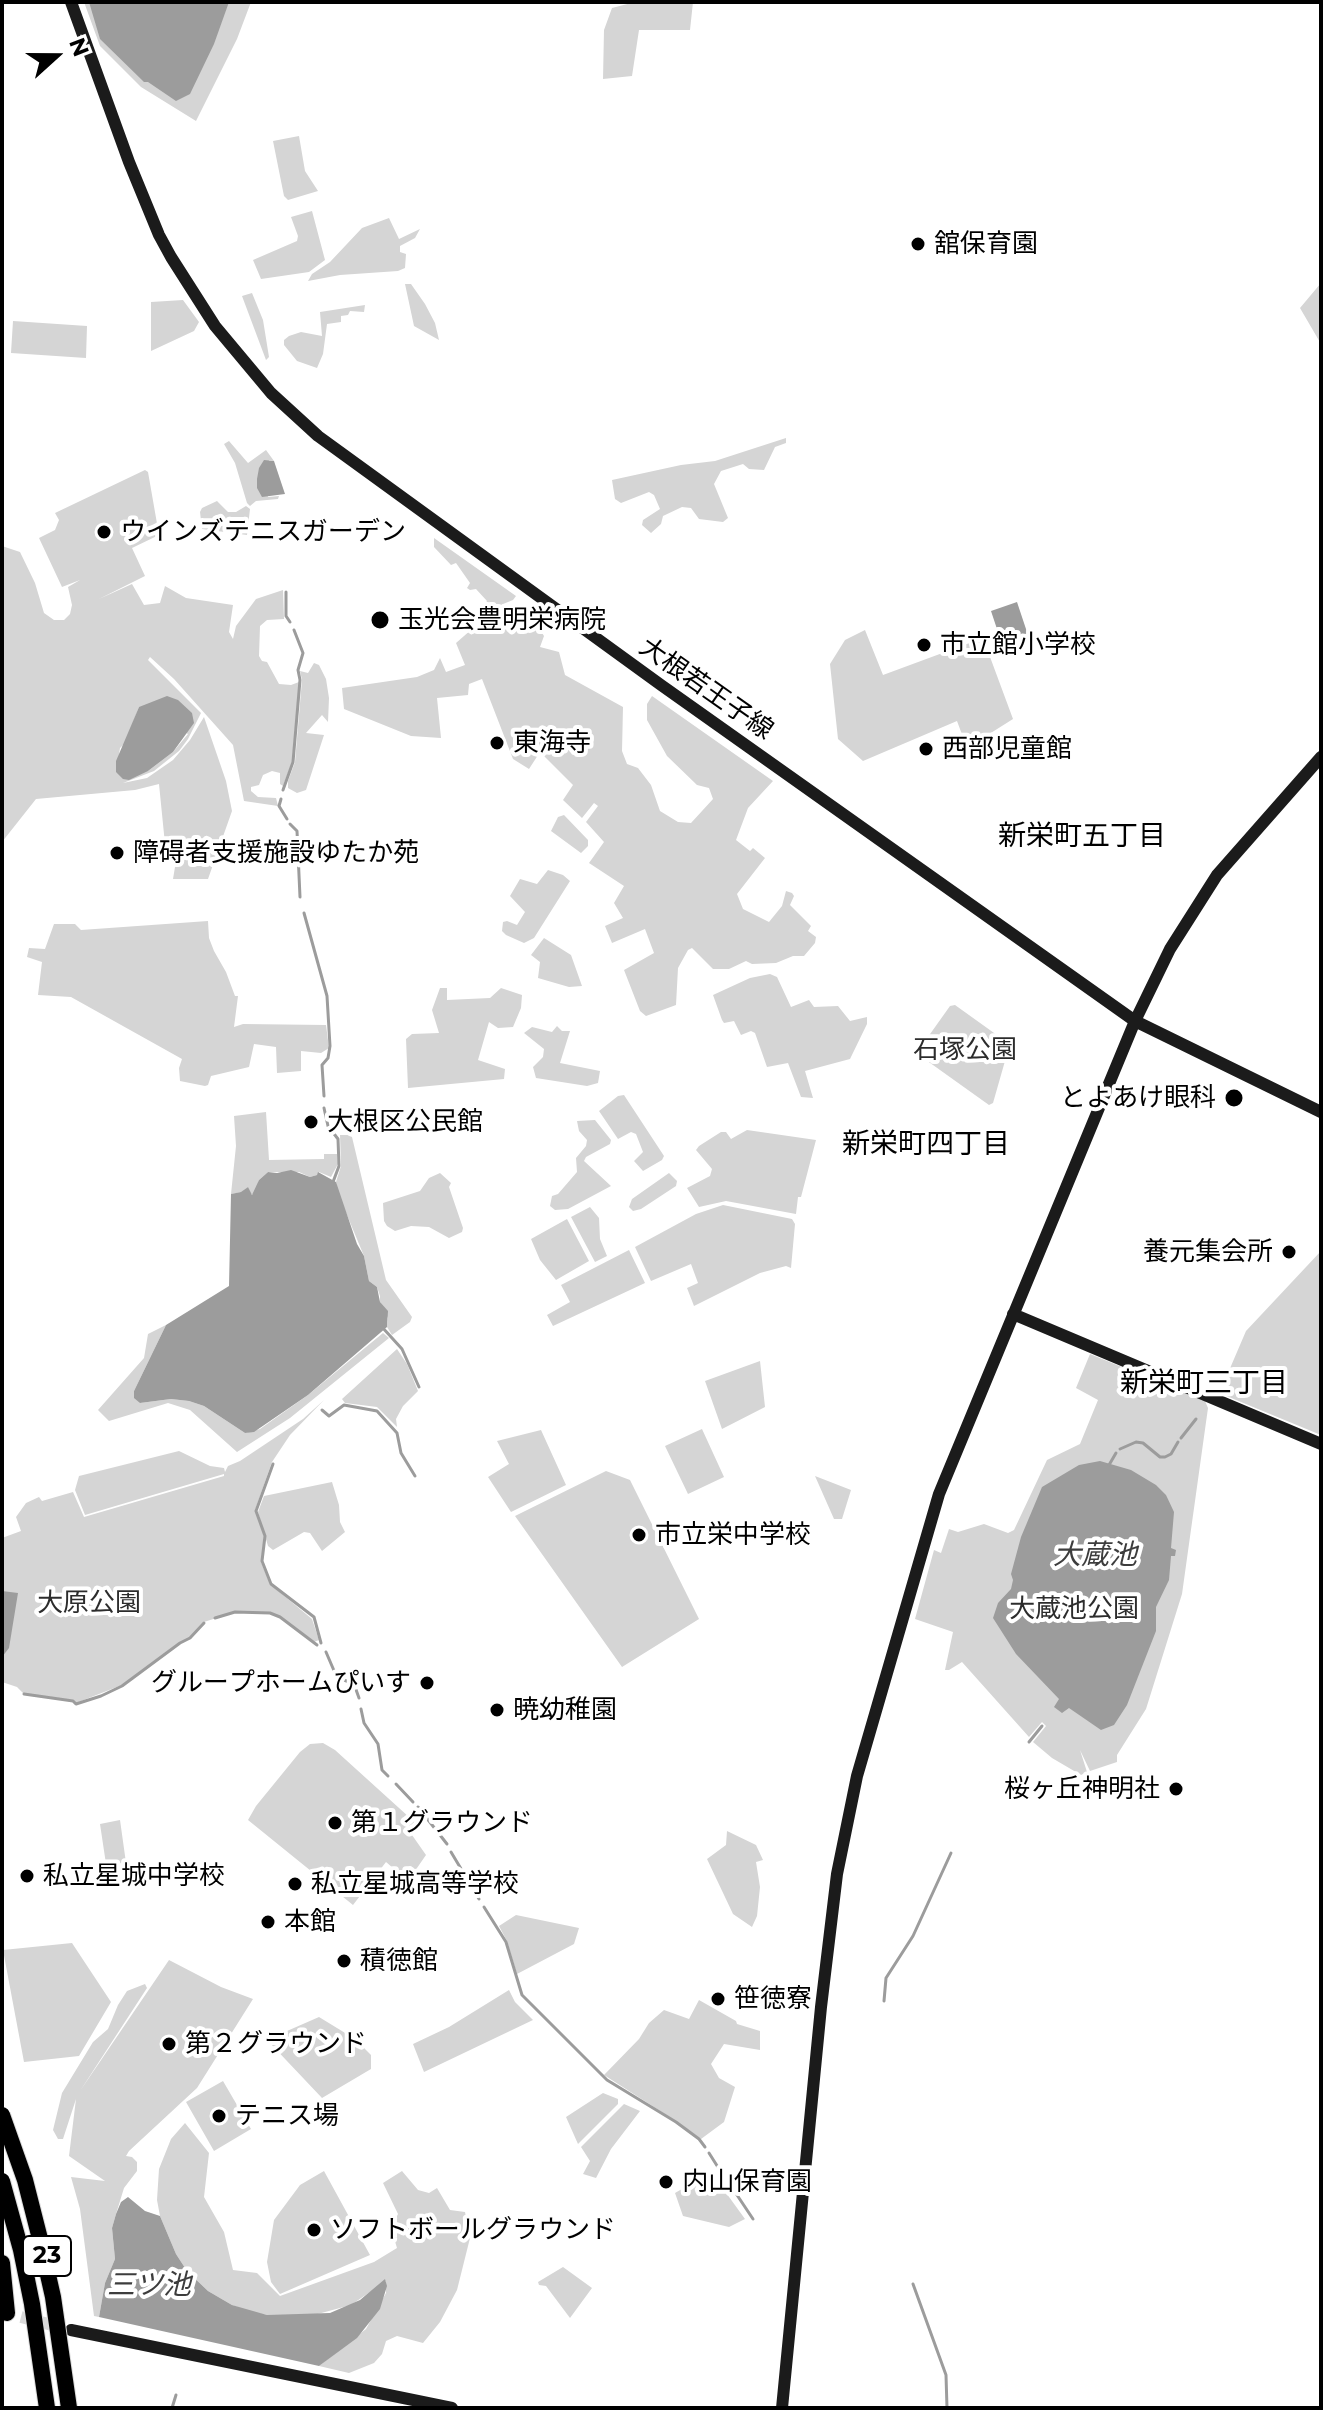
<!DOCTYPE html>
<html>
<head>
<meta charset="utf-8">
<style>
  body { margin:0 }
  #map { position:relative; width:1323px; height:2410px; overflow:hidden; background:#fff; font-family:Montserrat,sans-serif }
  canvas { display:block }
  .frame { position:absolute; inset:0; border:4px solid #000; pointer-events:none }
  .north { position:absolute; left:16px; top:16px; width:80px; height:80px; -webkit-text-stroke:6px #fff; paint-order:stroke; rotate:69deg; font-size:22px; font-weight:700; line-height:32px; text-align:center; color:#000 }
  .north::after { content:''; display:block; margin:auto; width:28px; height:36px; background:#000; clip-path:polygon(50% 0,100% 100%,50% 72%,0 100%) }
</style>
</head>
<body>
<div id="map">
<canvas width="1323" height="2410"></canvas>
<div class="frame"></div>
<div class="north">N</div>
</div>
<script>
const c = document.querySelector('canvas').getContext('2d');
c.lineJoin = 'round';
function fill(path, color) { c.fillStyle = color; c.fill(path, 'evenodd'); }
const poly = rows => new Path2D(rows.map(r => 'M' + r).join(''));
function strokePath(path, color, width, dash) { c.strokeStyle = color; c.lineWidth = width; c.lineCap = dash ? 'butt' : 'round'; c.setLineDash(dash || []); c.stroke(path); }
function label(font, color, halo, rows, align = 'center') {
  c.font = font + ' Montserrat,"Noto Sans JP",sans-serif'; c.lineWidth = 8; c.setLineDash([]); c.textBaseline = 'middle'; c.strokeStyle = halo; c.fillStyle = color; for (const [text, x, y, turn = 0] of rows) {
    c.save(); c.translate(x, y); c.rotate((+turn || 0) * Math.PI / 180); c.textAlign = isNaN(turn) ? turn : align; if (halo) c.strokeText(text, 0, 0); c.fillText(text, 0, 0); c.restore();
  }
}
fill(poly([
  [84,2,251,2,237,39,196,121,141,87,100,46],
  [635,2,693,2,690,30,639,30,632,76,603,79,604,30,612,8],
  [299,136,305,171,318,191,288,200,284,196,273,141],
  [312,211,325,260,309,272,261,279,253,260,297,241,298,236,291,217],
  [389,218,399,239,420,229,415,238,400,246,400,252,406,254,405,268,398,271,340,275,308,281,312,274,330,262,362,228],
  [1321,283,1321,344,1300,308],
  [405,284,411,284,425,304,435,323,439,340,414,326],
  [252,293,263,320,269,357,266,360,242,296],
  [183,300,199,322,194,331,151,351,151,302],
  [365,305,364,312,350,311,348,315,341,316,341,322,327,324,323,354,317,368,297,361,284,345,284,340,289,336,301,332,322,336,320,312],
  [13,321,87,326,86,358,11,353],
  [786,438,786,443,775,447,764,470,749,469,743,464,721,471,714,484,728,518,723,522,699,519,691,508,682,507,663,516,661,524,651,533,642,525,643,520,660,509,654,495,649,492,621,503,615,499,612,480,681,465,715,461],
  [229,441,248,463,266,450,274,461,269,460,268,497,279,496,278,499,256,501,250,506,247,503,235,463,224,444],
  [145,470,148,472,159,535,132,548,145,576,99,599,132,584,144,605,160,603,165,586,186,598,233,605,229,632,233,639,236,626,256,599,283,590,284,619,267,620,260,626,259,656,262,661,267,662,279,684,291,685,299,682,292,762,283,786,280,784,280,773,272,771,263,775,259,785,251,787,251,791,258,797,276,798,278,806,244,801,233,745,174,679,150,657,148,660,201,713,188,739,179,751,154,771,123,783,147,778,173,760,190,740,204,717,226,781,232,811,208,879,173,879,178,849,165,844,159,784,135,790,36,799,2,842,2,546,20,552,35,583,44,613,54,620,64,620,70,614,72,605,68,587,80,580,62,587,39,538,55,530,59,520,55,513],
  [139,707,188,734,173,752,148,771,116,772,120,748,125,743],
  [217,501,228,512,236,512,246,506,250,509,247,535,202,529,200,512,202,508],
  [434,538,516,596,513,600,503,604,489,616,484,606,487,601,476,589,470,590,467,588,470,583,456,563,451,565,434,547],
  [513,604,515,607,528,610,544,636,540,647,559,652,565,675,623,707,622,751,627,764,638,768,651,785,660,811,678,822,691,823,713,799,709,788,697,785,667,756,647,720,647,704,652,696,773,781,748,808,736,840,750,851,753,848,765,858,737,894,743,909,769,922,782,906,786,891,792,893,794,896,790,905,811,926,808,931,816,937,815,943,804,956,793,956,776,963,752,964,746,961,729,969,713,969,692,948,688,950,678,968,676,1005,646,1016,640,1011,624,970,654,953,645,929,612,943,605,926,623,918,614,903,624,886,589,863,604,842,586,822,598,806,594,803,582,818,563,800,573,785,540,752,529,769,513,759,482,679,469,684,468,695,437,698,441,738,411,736,344,709,342,688,417,677,434,670,440,658,446,672,465,665,456,643,480,622,482,624,503,607],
  [865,630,883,675,983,638,1013,719,967,748,957,721,863,761,838,739,830,664,845,640],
  [314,663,319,665,326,679,329,698,328,722,322,715,306,733,324,735,306,790,297,793,288,788,288,781,295,762,302,680,300,671,308,673],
  [564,815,588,840,588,846,581,853,551,831,558,817],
  [548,870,563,875,570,881,534,938,524,943,506,935,502,931,503,922,507,921,517,925,525,912,510,896,520,879,537,884],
  [208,921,209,938,214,951,226,972,235,996,238,996,234,1027,243,1024,326,1025,329,1048,321,1053,301,1051,301,1071,277,1073,276,1047,254,1044,249,1067,211,1076,208,1085,205,1086,180,1081,179,1068,182,1059,71,997,38,995,42,962,27,957,29,948,45,949,54,924,75,924,81,930],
  [544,938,571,955,582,986,569,987,538,978,540,962,531,955],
  [770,974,777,977,791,1007,809,1000,814,1007,838,1006,850,1021,867,1017,867,1024,850,1059,805,1071,813,1098,801,1097,788,1063,767,1067,755,1033,751,1031,741,1035,734,1021,724,1023,722,1020,713,995,750,978],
  [440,988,447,988,447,1000,490,998,501,988,522,995,521,1008,513,1027,498,1028,489,1022,478,1060,505,1069,504,1079,408,1088,406,1039,412,1034,439,1033,432,1010],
  [955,1005,1008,1043,1009,1047,993,1103,989,1105,919,1055,918,1051,950,1006],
  [557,1026,562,1031,570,1031,560,1063,600,1071,598,1083,587,1086,536,1078,533,1067,543,1057,544,1049,524,1033,532,1027,552,1032],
  [624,1095,664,1156,662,1160,643,1171,634,1161,643,1152,636,1134,631,1132,618,1139,599,1111,618,1096],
  [266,1112,269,1160,324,1159,324,1154,337,1154,338,1164,331,1177,319,1172,317,1175,310,1177,299,1172,268,1172,259,1180,255,1194,249,1194,248,1187,242,1192,231,1194,236,1146,234,1116],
  [595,1120,611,1140,610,1144,586,1157,584,1161,611,1186,568,1209,555,1210,550,1206,552,1196,558,1194,577,1172,576,1158,586,1146,587,1140,579,1131,577,1121],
  [747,1130,816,1140,801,1197,798,1197,796,1214,726,1201,699,1207,687,1188,710,1176,712,1169,696,1150,699,1146,721,1132,726,1132,731,1139],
  [340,1135,349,1135,352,1137,386,1280,412,1317,410,1322,392,1335,387,1327,388,1318,380,1302,380,1296,377,1287,369,1281,364,1256,337,1191,336,1182,341,1166],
  [440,1173,451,1183,449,1187,463,1228,462,1232,449,1238,429,1227,411,1226,395,1231,387,1226,384,1221,383,1203,420,1191,429,1178],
  [669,1173,677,1181,676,1186,641,1209,633,1211,629,1207,632,1199],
  [723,1205,792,1219,795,1224,791,1268,786,1266,760,1273,694,1306,687,1288,698,1283,691,1264,651,1281,635,1247,696,1214],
  [590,1207,599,1218,600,1239,607,1256,595,1262,571,1217],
  [567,1219,589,1261,556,1280,540,1260,531,1239],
  [629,1250,645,1283,553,1326,547,1315,570,1302,561,1285],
  [1321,1251,1321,1435,1224,1395,1222,1387,1246,1331],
  [166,1325,134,1391,140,1403,171,1399,189,1401,204,1406,245,1433,260,1429,308,1395,383,1333,389,1338,290,1418,237,1452,190,1410,168,1403,109,1421,98,1410,144,1358,148,1334],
  [397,1349,407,1364,418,1391,403,1406,396,1419,397,1427,377,1407,345,1403,342,1399],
  [1090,1354,1205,1401,1208,1408,1182,1594,1146,1709,1117,1755,1117,1762,1090,1771,1080,1750,1087,1772,1081,1775,1052,1758,1033,1742,1046,1726,1042,1722,1029,1737,962,1662,949,1670,945,1670,953,1632,915,1619,934,1550,941,1553,949,1529,958,1532,984,1524,1008,1533,1014,1530,1047,1460,1080,1444,1098,1400,1076,1388],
  [760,1361,765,1407,722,1429,705,1381],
  [324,1400,290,1435,272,1462,255,1510,264,1536,261,1562,270,1584,312,1619,319,1640,314,1642,280,1616,270,1613,235,1612,204,1622,190,1638,180,1642,122,1685,76,1703,73,1700,23,1693,17,1687,2,1682,2,1538,21,1531,16,1517,26,1503,39,1497,42,1501,73,1492,84,1517,224,1476,224,1474,85,1515,75,1490,79,1476,179,1451,210,1466,224,1468,225,1472,228,1466,240,1461,303,1419],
  [702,1429,724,1477,688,1494,665,1446],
  [541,1430,566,1485,511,1512,488,1477,509,1464,497,1441],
  [606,1471,630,1480,699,1619,622,1667,515,1516],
  [815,1476,851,1490,842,1519,834,1519],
  [332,1482,339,1505,340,1522,345,1532,322,1551,310,1533,304,1532,273,1550,268,1546,258,1512,264,1496],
  [323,1743,335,1750,420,1827,412,1835,426,1855,408,1881,386,1862,353,1905,248,1820,256,1806,300,1752,310,1744],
  [120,1820,126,1863,106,1864,100,1824],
  [727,1831,756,1845,763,1860,756,1862,760,1887,757,1916,752,1927,733,1914,707,1859,726,1845],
  [516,1915,579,1928,574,1944,517,1974,507,1941,499,1926],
  [72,1943,111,2002,79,2056,24,2062,3,1950],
  [169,1960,221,1987,253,1999,197,2088,129,2151,126,2156,132,2157,137,2162,137,2171,124,2188,116,2214,112,2228,115,2259,105,2283,99,2317,94,2316,80,2209,71,2177,105,2181,69,2156,76,2099,63,2139,58,2139,53,2130,62,2093,93,2042,108,2029,118,2005,127,1991,145,1984,147,1988,80,2091],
  [509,1990,515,2002,533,2020,424,2072,413,2044,449,2027],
  [699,2000,736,2021,737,2024,760,2031,760,2050,724,2044,711,2064,719,2078,735,2087,724,2122,701,2139,676,2121,604,2075,639,2039,649,2023,664,2010,689,2019],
  [319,2017,355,2039,371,2055,371,2069,322,2098,269,2042,271,2038],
  [223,2081,251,2129,214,2151,186,2102],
  [603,2093,618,2099,618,2104,578,2144,566,2117],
  [624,2104,640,2111,611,2149,596,2178,583,2174,590,2161,581,2147],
  [185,2123,209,2153,204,2197,224,2232,233,2270,257,2273,280,2296,374,2262,397,2248,391,2228,398,2214,383,2183,402,2171,418,2190,429,2193,437,2188,450,2210,465,2212,470,2238,457,2290,440,2322,423,2343,397,2336,386,2341,382,2354,374,2363,349,2373,319,2366,366,2329,386,2293,386,2281,351,2305,314,2315,267,2315,251,2312,232,2305,208,2291,187,2271,176,2254,160,2216,157,2200,159,2169,171,2139],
  [324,2171,370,2255,280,2294,271,2282,267,2262,274,2220,300,2185],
  [711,2172,745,2219,729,2227,683,2216,675,2193],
  [563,2267,592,2288,570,2318,546,2286,539,2285,538,2282]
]), '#d5d5d5');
fill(poly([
  [89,2,229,2,214,44,190,94,176,101,148,82,144,82,100,39],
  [264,460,274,461,285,494,262,497,257,488,257,479,259,468],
  [1017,602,1028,635,1002,644,991,611],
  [167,696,178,700,192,713,194,723,173,752,148,771,129,780,123,779,116,772,116,761,139,707],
  [291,1170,310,1177,317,1175,318,1172,336,1182,357,1244,364,1256,369,1281,377,1287,380,1302,388,1311,387,1327,308,1395,254,1432,245,1433,204,1406,189,1401,171,1399,140,1403,134,1398,134,1391,166,1325,229,1286,231,1194,241,1192,248,1187,252,1195,259,1180,268,1172,277,1173],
  [1100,1461,1131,1470,1156,1485,1166,1495,1174,1512,1171,1548,1176,1550,1175,1556,1171,1556,1169,1580,1156,1607,1156,1631,1127,1705,1114,1725,1101,1730,1069,1708,1062,1713,1054,1707,1059,1699,1016,1654,993,1618,998,1603,1011,1589,1013,1580,1011,1574,1021,1537,1042,1487,1079,1465],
  [2,1591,18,1593,9,1648,2,1657],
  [128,2197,145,2211,160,2216,176,2254,187,2271,208,2291,232,2305,267,2315,330,2313,360,2300,385,2279,387,2286,380,2309,357,2338,319,2366,99,2317,105,2283,115,2259,112,2228,116,2214,121,2202]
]), '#9c9c9c');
strokePath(poly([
  [286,592,286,616,290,622],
  [283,790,293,762,300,680,298,670,303,653,294,630],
  [281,799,279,806,287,819],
  [290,824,297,831,300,897],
  [304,913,327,996,330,1046,328,1058,322,1065,324,1096],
  [324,1108,328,1126,338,1139,339,1166,333,1182],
  [382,1327,402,1349,419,1387],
  [322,1410,329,1416,344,1405,377,1411,397,1433,401,1453,415,1476],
  [1181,1438,1196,1419],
  [1120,1449,1136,1442,1143,1443,1160,1457,1165,1457,1171,1454,1178,1442],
  [273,1464,256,1511,265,1536,262,1561,271,1584,314,1617,321,1643],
  [1109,1465,1116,1453],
  [215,1618,235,1612,270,1613,280,1617,317,1645],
  [326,1652,335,1673],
  [344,1680,354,1684,359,1698],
  [24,1694,73,1701,76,1704,101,1696,122,1686,180,1643,190,1638,204,1623],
  [361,1709,364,1723,378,1744,382,1770,388,1776],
  [1029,1742,1042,1726],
  [396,1784,413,1802],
  [418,1807,447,1844],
  [451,1852,479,1899],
  [484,1907,506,1942,522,1995,607,2080,676,2122,699,2139,705,2147],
  [884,2001,886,1978,913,1936,951,1853],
  [709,2153,721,2172],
  [725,2177,753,2219],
  [913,2284,946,2375,947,2408],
  [172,2408,176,2395]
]), '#9c9c9c', 3);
strokePath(poly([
  [21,2317,64,2328]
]), '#d9d9d9', 12, [12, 6]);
const highway = poly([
  [2,2263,7,2313]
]);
strokePath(highway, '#dbdbdb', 18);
strokePath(poly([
  [71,2,129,162,159,235,171,257,215,326,271,393,318,436,661,685,1135,1021,1321,1112],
  [1013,1314,1321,1444],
  [71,2330,452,2408],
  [782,2408,821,2007,837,1874,857,1776,939,1494,1135,1021,1170,949,1217,875,1321,757]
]), '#1b1b1b', 12);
strokePath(highway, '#000', 16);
const highwayBridge = poly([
  [2,2115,25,2180,39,2235,53,2297,69,2408],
  [2,2181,21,2250,32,2304,47,2408]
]);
strokePath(highwayBridge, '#dbdbdb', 18, []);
strokePath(highwayBridge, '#000', 16);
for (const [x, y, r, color] of [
  [918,244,8,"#000"],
  [104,532,8,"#000"],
  [380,620,10,"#000"],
  [924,645,8,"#000"],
  [497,743,8,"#000"],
  [926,749,8,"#000"],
  [117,853,8,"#000"],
  [1234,1098,10,"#000"],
  [311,1122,8,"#000"],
  [1289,1252,8,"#000"],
  [639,1535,8,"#000"],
  [427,1683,8,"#000"],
  [497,1710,8,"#000"],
  [1176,1789,8,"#000"],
  [335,1823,8,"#000"],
  [27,1876,8,"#000"],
  [295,1884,8,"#000"],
  [268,1922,8,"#000"],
  [344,1961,8,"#000"],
  [718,1999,8,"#000"],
  [169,2044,8,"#000"],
  [219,2116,8,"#000"],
  [666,2182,8,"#000"],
  [314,2230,8,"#000"]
]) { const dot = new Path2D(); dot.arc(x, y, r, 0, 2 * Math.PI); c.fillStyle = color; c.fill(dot); strokePath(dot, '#fff', 3); }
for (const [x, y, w] of [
  [47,2256,48]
]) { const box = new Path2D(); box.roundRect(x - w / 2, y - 20, w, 40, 6); c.fillStyle = '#fff'; c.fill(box); strokePath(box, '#000', 2); }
label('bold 24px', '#000', null, [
  ["23",47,2256]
]);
label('26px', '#000', '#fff', [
  ["舘保育園",934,244],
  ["ウインズテニスガーデン",120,532],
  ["玉光会豊明栄病院",398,620],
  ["市立館小学校",940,645],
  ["東海寺",513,743],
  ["西部児童館",942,749],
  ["障碍者支援施設ゆたか苑",133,853],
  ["とよあけ眼科",1216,1098,"right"],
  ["大根区公民館",327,1122],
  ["養元集会所",1273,1252,"right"],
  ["市立栄中学校",655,1535],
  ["グループホームぴいす",411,1683,"right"],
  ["暁幼稚園",513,1710],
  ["桜ヶ丘神明社",1160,1789,"right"],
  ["第１グラウンド",351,1823],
  ["私立星城中学校",43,1876],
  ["私立星城高等学校",311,1884],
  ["本館",284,1922],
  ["積徳館",360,1961],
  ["笹徳寮",734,1999],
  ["第２グラウンド",185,2044],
  ["テニス場",235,2116],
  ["内山保育園",682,2182],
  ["ソフトボールグラウンド",330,2230]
], 'left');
label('26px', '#000', '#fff', [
  ["大根若王子線",706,689,35]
]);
label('26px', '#2c2c2c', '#fff', [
  ["石塚公園",965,1050],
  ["大原公園",89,1603],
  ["大蔵池公園",1074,1609]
]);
label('28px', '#000', '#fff', [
  ["新栄町五丁目",1082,837],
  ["新栄町四丁目",926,1145],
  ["新栄町三丁目",1204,1384]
]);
label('italic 28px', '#3d3d3d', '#fff', [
  ["大蔵池",1095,1556],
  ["三ツ池",149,2286]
]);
</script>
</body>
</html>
